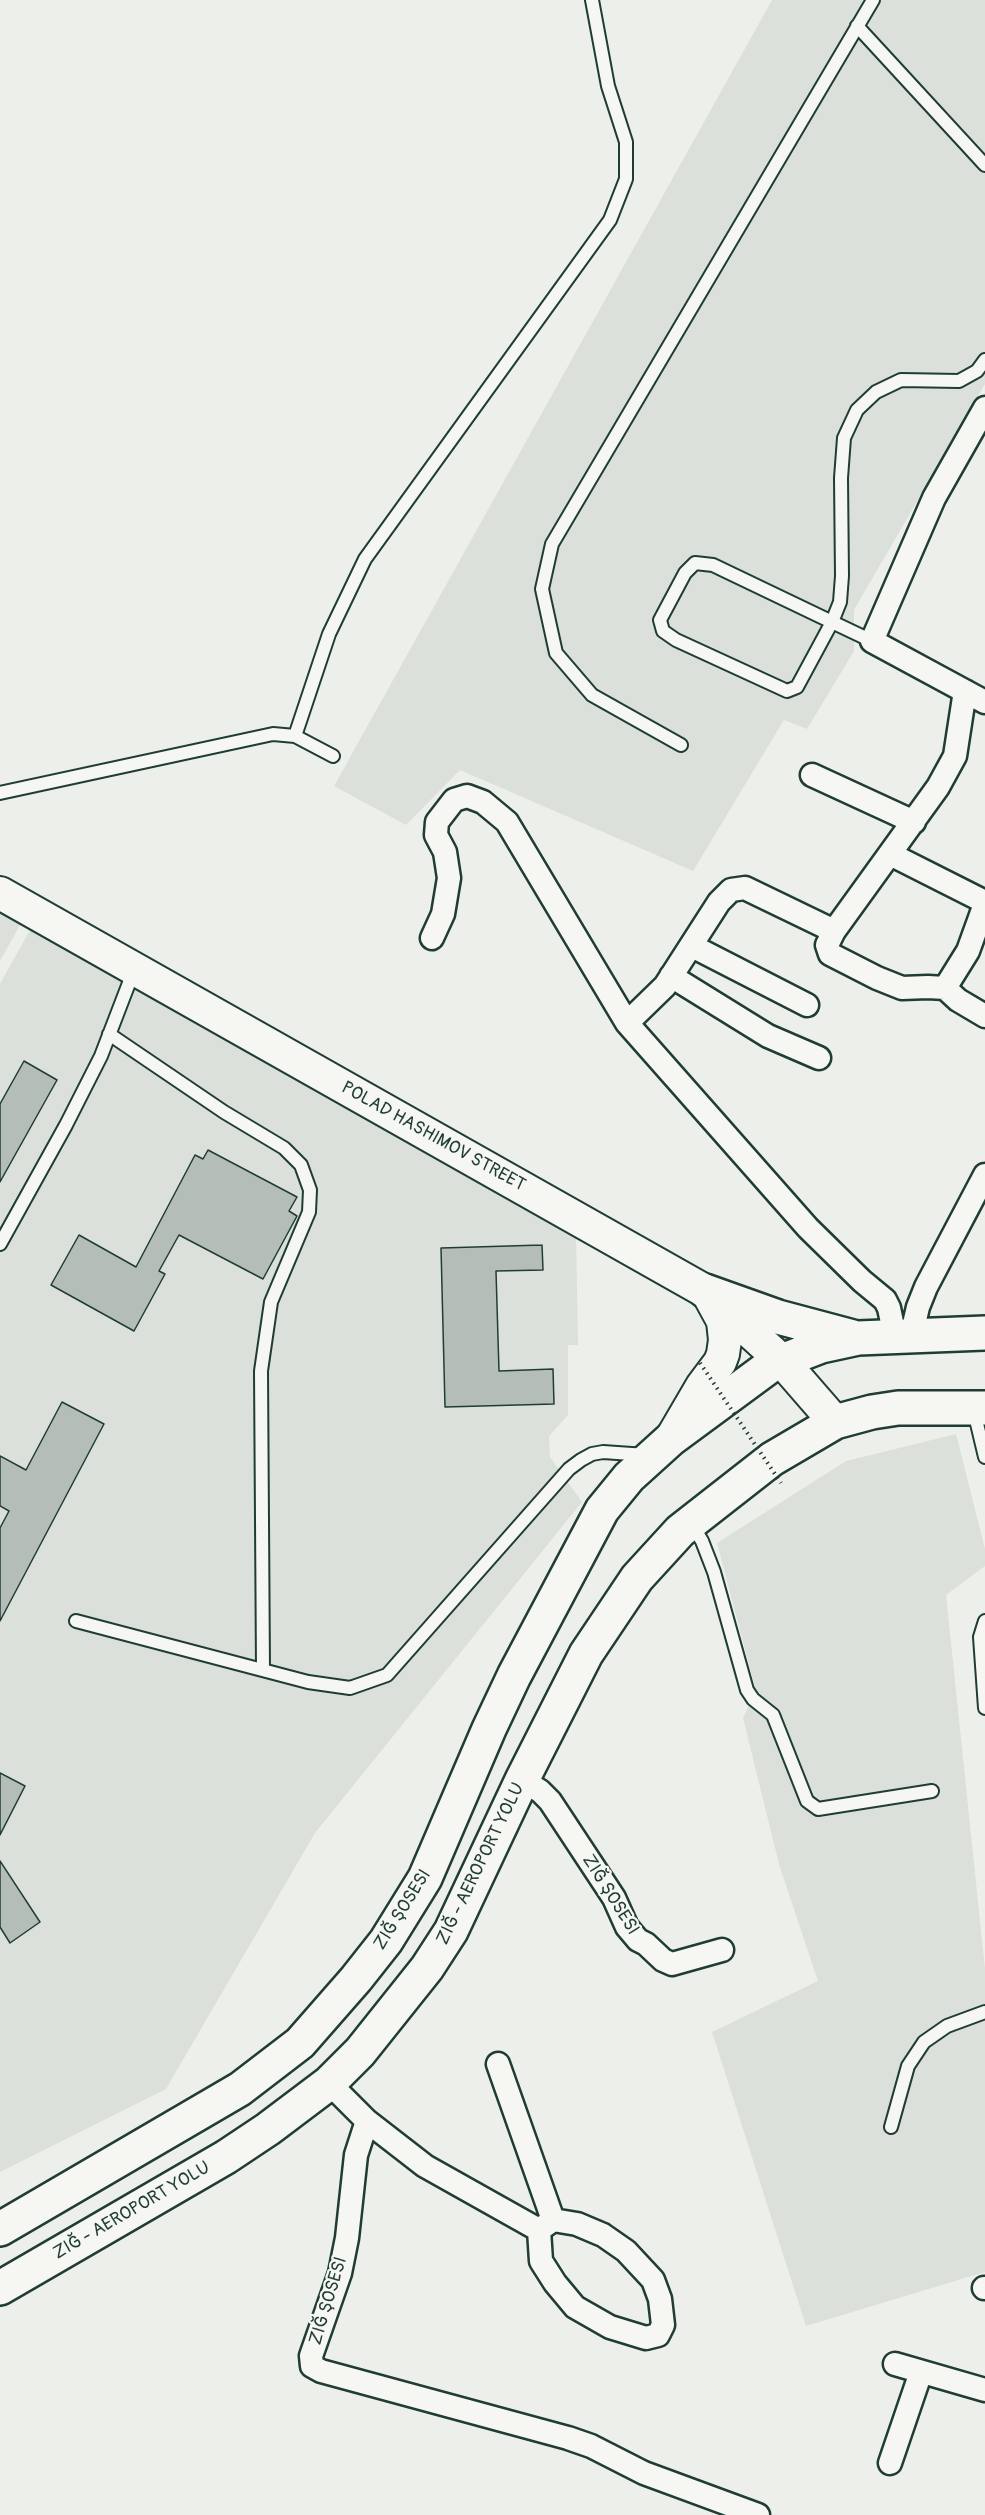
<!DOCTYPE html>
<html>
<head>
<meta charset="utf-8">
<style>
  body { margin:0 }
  canvas { display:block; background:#edefea }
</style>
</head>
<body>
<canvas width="985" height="2515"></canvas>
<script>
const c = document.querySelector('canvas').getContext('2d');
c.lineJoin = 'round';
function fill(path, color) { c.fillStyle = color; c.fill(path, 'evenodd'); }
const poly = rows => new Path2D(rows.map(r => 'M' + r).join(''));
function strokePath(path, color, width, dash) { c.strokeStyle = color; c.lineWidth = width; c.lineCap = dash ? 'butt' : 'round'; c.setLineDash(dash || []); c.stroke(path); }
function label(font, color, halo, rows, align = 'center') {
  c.font = font + ' Pangolin,sans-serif'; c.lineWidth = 4.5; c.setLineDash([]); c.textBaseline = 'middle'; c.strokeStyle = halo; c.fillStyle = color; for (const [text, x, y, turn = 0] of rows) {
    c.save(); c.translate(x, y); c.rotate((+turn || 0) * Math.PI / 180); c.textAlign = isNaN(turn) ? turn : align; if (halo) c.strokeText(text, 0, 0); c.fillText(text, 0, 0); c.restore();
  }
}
fill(poly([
  [772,0,985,0,985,384,854,610,854,651,807,729,784,720,693,871,460,770,406,825,334,786],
  [0,913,20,925,0,961],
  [30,930,576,1237,578,1345,568,1345,568,1415,549,1436,550,1457,582,1502,315,1833,166,2089,0,2172,0,984],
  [956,1434,985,1549,985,1566,946,1595,985,1969,985,2272,806,2326,712,2032,818,1981,779,1864,743,1718,756,1691,717,1543,846,1461]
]), '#dce0db');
const building = poly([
  [24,1061,57,1080,0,1182,0,1104,24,1061],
  [208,1150,297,1197,289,1211,297,1216,263,1279,179,1235,159,1271,165,1274,134,1331,51,1285,79,1235,136,1267,195,1155,203,1159,208,1150],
  [542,1245,543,1270,496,1271,499,1371,553,1369,554,1404,445,1407,441,1248,542,1245],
  [62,1402,104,1424,0,1621,0,1528,9,1511,0,1506,0,1456,26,1470,62,1402],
  [0,1773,25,1786,0,1835,0,1773],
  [0,1861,40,1922,10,1943,0,1927,0,1861]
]);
fill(building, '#b4bdb8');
strokePath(building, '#1f3d34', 1.5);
const lane = poly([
  [857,26,985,165],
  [872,641,832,622,713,565,695,563,685,573,660,620,663,631,676,640,787,691,797,687,832,622,840,602,842,576,841,478,844,438,857,410,876,392,901,380,959,381,977,371,985,360],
  [295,736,333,756],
  [681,745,592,695,556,653,542,589,552,544,873,0],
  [0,793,273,734,295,736,329,634,365,559,610,220,626,179,626,142,608,86,592,0],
  [109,1034,224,1112,284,1148,301,1165,310,1190,309,1212,271,1302,261,1371,263,1670],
  [0,1244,66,1125,101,1056,134,970],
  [974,1411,985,1457],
  [691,1523,702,1541,714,1572,747,1690,753,1699,773,1715,807,1801,818,1809,932,1791],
  [76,1621,308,1682,350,1688,387,1675,569,1469,581,1460,592,1454,603,1452,646,1455],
  [985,1621,980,1637,985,1708],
  [891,2127,908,2066,924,2042,947,2026,985,2012]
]);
const street = poly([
  [985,408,934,498,872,641,985,702],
  [965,691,955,756,938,787,834,931,827,945,830,954,877,978,902,988,928,987,945,988,958,1000,985,1016],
  [812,775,914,822],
  [890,854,985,902],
  [432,938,443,914,449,878,445,852,436,835,437,822,454,800,467,796,483,802,507,822,627,1023,808,1228,862,1281,885,1300,889,1308,895,1337],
  [692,946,807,1005],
  [671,976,768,1036,819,1058],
  [945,988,968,951,985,904],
  [627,1023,665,986,719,902,731,890,745,888,834,931],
  [911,1337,918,1307,926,1287,985,1175],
  [522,1780,540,1791,550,1801,614,1898,627,1927,638,1940,646,1944,663,1960,672,1964,722,1950],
  [498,2064,553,2220],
  [329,2083,367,2121,356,2155,347,2238,340,2273,311,2356,312,2366,321,2371,568,2438,591,2446,644,2473,758,2515],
  [367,2121,425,2166,539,2230,541,2261,555,2283,575,2307,610,2327,646,2338,658,2335,663,2325,660,2299,653,2280,626,2251,603,2235,577,2224,553,2220,539,2230],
  [984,2288,985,2288],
  [895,2364,985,2390],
  [890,2463,921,2372]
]);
const secondary = poly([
  [0,893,705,1291,782,1361,835,1422],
  [671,1439,702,1386,720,1362,723,1354,725,1340,723,1321,711,1299]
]);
const highway = poly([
  [705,1291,778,1317,853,1337],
  [0,2229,240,2089,300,2043,356,1979,386,1941,425,1878,489,1729,514,1676,602,1510,629,1477,671,1439,770,1366,782,1361,821,1346,858,1338,985,1333],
  [0,2288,226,2157,268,2129,329,2083,360,2052,427,1968,451,1931,522,1780,586,1654,637,1578,680,1531,772,1459,835,1422,872,1412,898,1408,985,1408]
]);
strokePath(lane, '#1f3d34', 16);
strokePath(street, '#1f3d34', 27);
strokePath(secondary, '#1f3d34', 36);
strokePath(highway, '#1f3d34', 38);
strokePath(lane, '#f6f6f2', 12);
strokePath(street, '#f6f6f2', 22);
strokePath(secondary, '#f6f6f2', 32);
strokePath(highway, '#f6f6f2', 33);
strokePath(poly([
  [700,1363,781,1483]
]), '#1f3d34', 4, [1.5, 4.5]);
label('18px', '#1f3d34', '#f6f6f2', [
  ["POLAD HASHIMOV STREET",433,1137,29],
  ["ZIĞ - AEROPORT YOLU",481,1864,-64],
  ["ZIĞ ŞOSESI",610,1895,58],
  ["ZIĞ ŞOSESI",403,1910,-58],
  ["ZIĞ - AEROPORT YOLU",132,2211,-30],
  ["ZIĞ ŞOSESI",329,2301,-73]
]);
</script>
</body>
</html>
